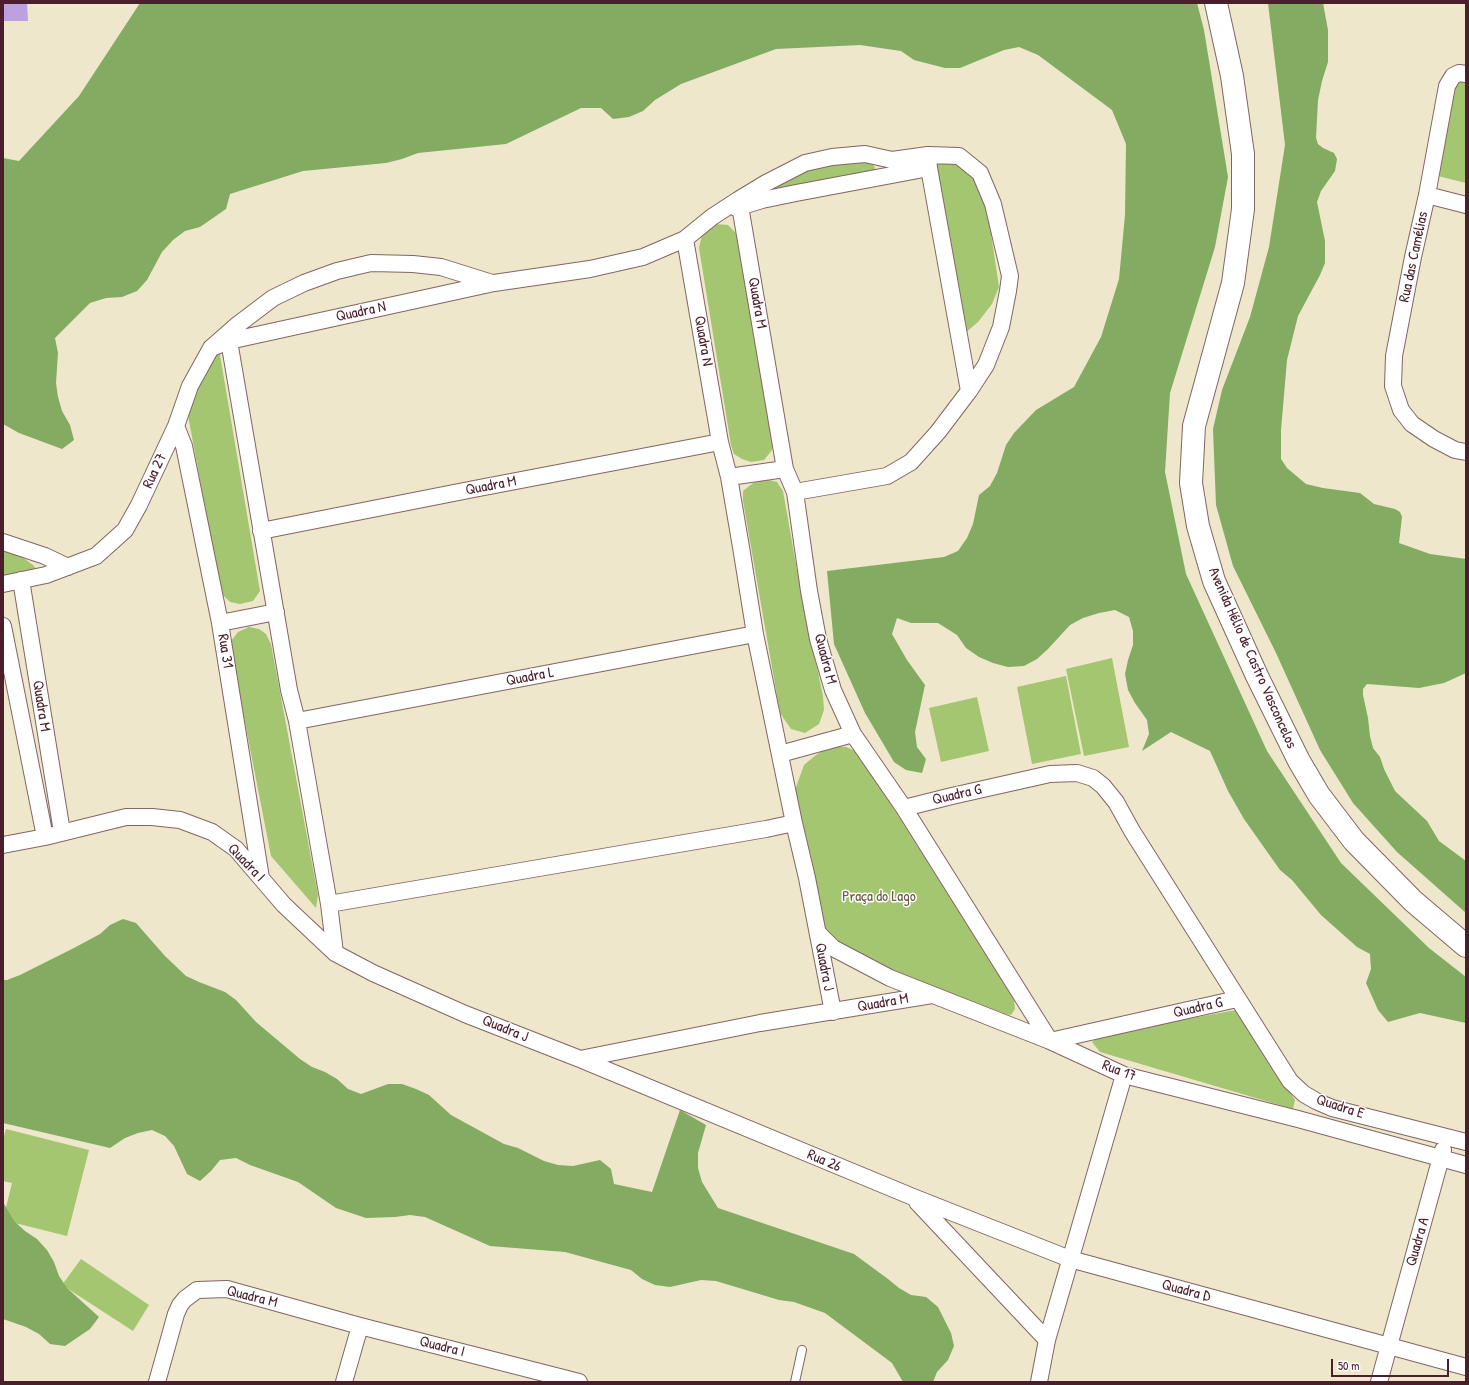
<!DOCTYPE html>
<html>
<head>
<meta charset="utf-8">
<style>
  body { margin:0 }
  #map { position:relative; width:1469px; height:1385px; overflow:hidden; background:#eee7cb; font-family:"Patrick Hand",sans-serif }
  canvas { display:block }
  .frame { position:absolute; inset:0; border:4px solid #4a1f2b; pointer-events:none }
  .scale { position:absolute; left:1331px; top:1359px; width:118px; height:18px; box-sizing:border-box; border:2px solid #4a1f2b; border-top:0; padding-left:5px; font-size:12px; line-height:14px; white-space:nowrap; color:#4a1f2b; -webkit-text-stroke:3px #fff; paint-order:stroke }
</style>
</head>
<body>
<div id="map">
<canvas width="1469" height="1385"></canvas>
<div class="frame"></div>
<div class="scale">50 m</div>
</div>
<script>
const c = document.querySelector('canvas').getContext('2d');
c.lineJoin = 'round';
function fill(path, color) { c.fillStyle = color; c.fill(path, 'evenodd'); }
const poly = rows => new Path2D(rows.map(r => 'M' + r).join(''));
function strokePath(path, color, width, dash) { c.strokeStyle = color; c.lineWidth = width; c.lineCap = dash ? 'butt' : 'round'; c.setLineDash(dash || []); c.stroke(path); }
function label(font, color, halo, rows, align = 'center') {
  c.font = font + ' "Patrick Hand",sans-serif'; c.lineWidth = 3; c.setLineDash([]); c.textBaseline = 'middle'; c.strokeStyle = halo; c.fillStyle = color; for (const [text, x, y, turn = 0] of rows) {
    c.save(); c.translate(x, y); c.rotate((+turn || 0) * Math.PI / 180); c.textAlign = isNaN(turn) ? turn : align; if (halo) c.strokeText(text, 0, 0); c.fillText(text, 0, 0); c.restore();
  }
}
fill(poly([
  [1466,78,1466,183,1434,175,1454,80],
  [870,159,875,168,871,176,780,191,776,185,812,166],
  [946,161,960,165,977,181,988,213,999,287,992,304,978,322,964,334,936,162],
  [716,224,728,225,737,234,774,442,772,450,764,460,751,462,742,459,734,454,731,445,699,248,702,235],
  [219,349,260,591,253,601,240,604,230,602,221,593,187,410,195,387],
  [765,479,777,482,783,491,800,587,823,696,824,710,819,724,805,733,791,729,780,713,743,501,743,491,753,483],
  [3,550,22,557,33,565,37,570,3,576],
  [249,627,259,629,266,634,271,644,318,895,316,908,271,856,232,656,231,641,238,632],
  [1112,658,1129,747,1084,756,1066,669],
  [1066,676,1081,754,1032,764,1017,687],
  [977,697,989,751,941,762,929,708],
  [831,746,846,747,858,752,1014,999,1015,1009,1011,1015,1006,1014,884,967,838,944,826,933,811,857,795,790,804,765,816,755],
  [1236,1010,1295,1100,1293,1109,1100,1052,1092,1042,1100,1035],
  [6,1129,89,1150,67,1236,3,1220,12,1183,3,1181,3,1139],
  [81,1259,149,1305,133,1331,62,1285]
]), '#a4c670');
fill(poly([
  [140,3,1197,3,1204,30,1228,177,1215,247,1170,393,1165,472,1186,574,1267,751,1341,863,1429,948,1466,977,1466,1023,1420,1013,1388,1022,1378,1010,1366,983,1371,969,1370,954,1357,947,1321,915,1292,880,1280,870,1244,819,1228,791,1210,751,1171,732,1142,751,1149,734,1147,720,1135,703,1128,690,1125,674,1128,660,1133,645,1133,631,1129,617,1115,610,1099,613,1083,618,1070,625,1048,649,1037,659,1024,666,1008,667,993,663,979,657,966,648,957,635,938,623,911,623,897,618,892,634,907,660,925,685,915,732,917,747,926,759,922,773,906,770,894,762,865,713,834,644,827,571,944,557,958,551,967,538,973,524,979,495,990,486,997,473,1006,445,1014,433,1036,410,1074,387,1101,337,1119,279,1125,215,1126,144,1112,110,1038,55,1019,47,1004,50,960,68,945,68,914,60,901,51,860,45,776,49,681,84,655,100,643,111,629,117,613,119,601,108,581,108,506,144,418,153,402,159,386,163,303,171,230,194,226,209,200,227,185,231,173,240,162,252,147,280,137,291,122,297,106,298,90,303,55,338,58,353,56,383,58,397,62,411,70,425,74,440,62,449,19,433,3,424,3,158,19,161,79,96],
  [1268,3,1323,3,1328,30,1328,62,1322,81,1318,100,1316,138,1318,144,1323,148,1334,153,1337,159,1335,171,1321,191,1317,202,1325,241,1325,263,1320,275,1298,316,1287,360,1281,430,1281,459,1287,468,1306,484,1323,488,1360,493,1374,504,1395,509,1400,512,1402,517,1399,543,1430,554,1466,559,1466,673,1444,683,1419,688,1367,684,1363,689,1363,695,1368,718,1370,736,1373,748,1380,757,1384,769,1395,791,1427,821,1439,841,1466,861,1466,913,1397,852,1353,803,1320,750,1276,653,1233,566,1216,505,1213,429,1222,390,1250,317,1269,247,1285,145],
  [123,919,136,923,165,956,186,976,199,982,225,992,236,1000,256,1022,300,1059,312,1067,325,1072,337,1079,348,1089,361,1094,388,1084,402,1084,416,1089,429,1095,451,1115,504,1144,518,1148,544,1161,558,1165,573,1166,600,1160,611,1169,614,1184,652,1192,680,1110,706,1125,698,1153,698,1168,702,1182,718,1208,854,1254,888,1279,899,1288,911,1295,926,1297,938,1307,951,1333,954,1346,948,1360,937,1372,933,1382,903,1382,892,1363,825,1313,794,1302,779,1300,716,1281,701,1280,670,1287,655,1285,642,1279,631,1270,565,1252,490,1246,425,1217,410,1215,395,1217,366,1218,336,1208,298,1182,250,1165,236,1158,220,1160,211,1171,200,1181,187,1174,174,1146,165,1136,152,1130,138,1133,125,1138,110,1148,3,1123,3,980,7,980,20,975,74,948,100,934,110,925],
  [3,1202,14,1221,25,1231,37,1239,47,1250,54,1262,59,1276,67,1288,99,1317,90,1329,65,1346,50,1344,39,1334,26,1327,3,1319]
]), '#83ab62');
fill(poly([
  [3,3,27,3,28,21,3,21]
]), '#bca0df');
const lane = poly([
  [795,1382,802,1350]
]);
const street = poly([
  [1466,74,1459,73,1453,76,1447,86,1427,195,1413,257,1394,356,1393,386,1401,410,1412,424,1434,439,1455,450,1466,452],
  [928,155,929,168,969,391],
  [1427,195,1466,205],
  [740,206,785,469,795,492,809,591,818,639,833,690,853,734,904,808,1050,1041,1237,999],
  [736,208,762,200,796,193,929,168],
  [685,239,720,442,729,477,741,547,755,634,794,823,807,878,833,1012],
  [233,331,229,341,289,690,297,721,329,904,335,953],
  [211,348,229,341,494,283,590,269,643,257,685,239,712,217,738,200,766,183,805,163,832,157,865,154,892,160,928,155,959,156,980,173,993,204,1010,276,1008,291,1001,327,986,365,969,391,938,432,911,462,887,476,795,492],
  [176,426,184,446,220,623,261,878],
  [729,477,785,469],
  [261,531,474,489,720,442],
  [3,542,45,556,68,567],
  [21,580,62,832],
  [3,584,46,575,96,556,125,530,139,505,176,426,190,386,211,348,236,326,273,298,304,283,337,271,371,263,413,264,441,267,492,283],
  [220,623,276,612],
  [3,626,45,837],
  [297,721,755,634],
  [780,754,853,734],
  [904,808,952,796,1050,774,1077,773,1093,778,1103,786,1116,802,1132,831,1290,1081,1304,1094,1316,1101,1332,1108,1466,1142],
  [3,845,45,837,126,817,152,817,180,820,212,832,236,849,284,905,335,953,373,973,465,1014,580,1059,913,1197,1070,1259,1466,1367],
  [329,904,766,829,794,823],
  [818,933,833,948,890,978,1050,1041,1124,1075,1298,1119,1466,1165],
  [580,1059,760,1023,932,995],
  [917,1202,1047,1340],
  [157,1382,176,1314,180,1305,185,1299,197,1290,227,1289,360,1326,579,1382],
  [344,1382,360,1326],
  [1039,1382,1047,1340,1124,1075],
  [1379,1382,1443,1150]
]);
const secondary = poly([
  [1216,3,1232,76,1243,154,1243,209,1233,283,1194,426,1191,483,1198,526,1214,581,1257,676,1299,761,1319,795,1354,841,1413,901,1466,946]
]);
strokePath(lane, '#836563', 10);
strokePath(street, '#836563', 18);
strokePath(secondary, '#836563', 24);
strokePath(lane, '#fff', 8);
strokePath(street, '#fff', 16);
strokePath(secondary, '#fff', 22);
label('15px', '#4a1f2b', '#fff', [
  ["Rua das Camélias",1414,257,-78],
  ["Quadra M",757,303,80],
  ["Quadra N",361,312,-12],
  ["Quadra N",703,341,80],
  ["Rua 27",155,471,-65],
  ["Quadra M",491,486,-11],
  ["Rua 31",225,651,81],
  ["Avenida Hélio de Castro Vasconcelos",1252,658,66],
  ["Quadra M",825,659,75],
  ["Quadra L",530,677,-11],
  ["Quadra M",41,706,81],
  ["Quadra G",957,795,-13],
  ["Quadra I",246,863,46],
  ["Quadra J",824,967,79],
  ["Quadra M",883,1003,-10],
  ["Quadra G",1198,1008,-13],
  ["Quadra J",505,1029,22],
  ["Rua 17",1119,1071,21],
  ["Quadra E",1340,1107,18],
  ["Rua 26",824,1161,23],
  ["Quadra A",1418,1242,-74],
  ["Quadra D",1186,1291,15],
  ["Quadra M",252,1297,14],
  ["Quadra I",442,1347,14]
]);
label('15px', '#6a5943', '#fff', [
  ["Praça do Lago",879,897]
]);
</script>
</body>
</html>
